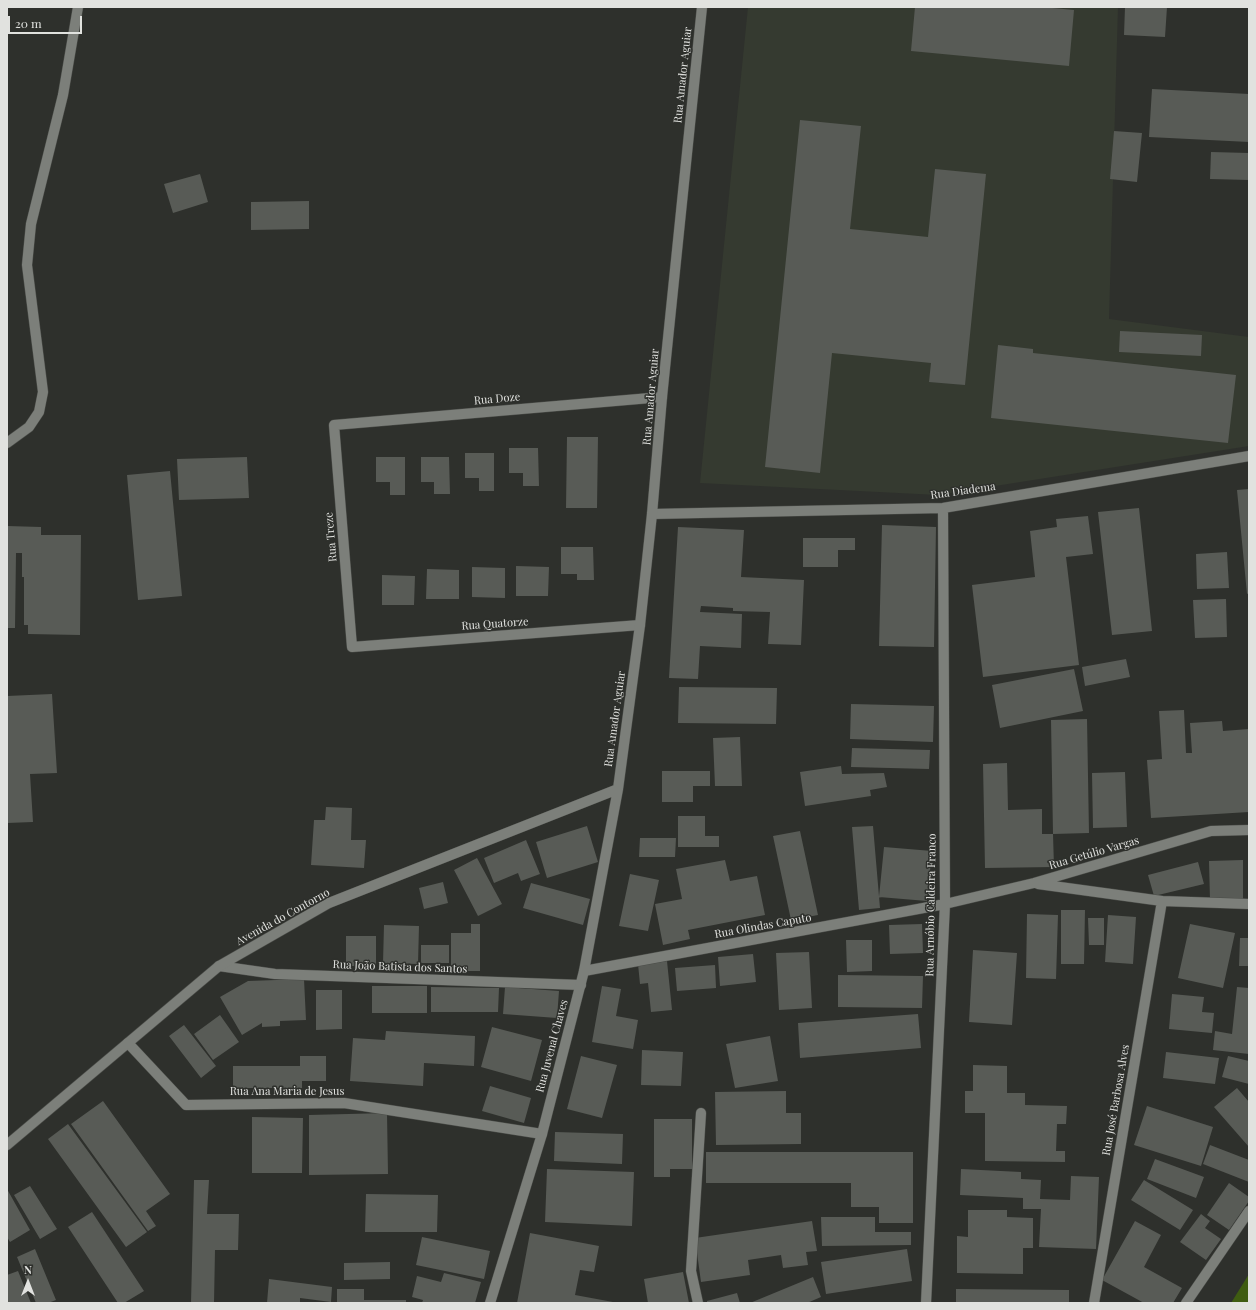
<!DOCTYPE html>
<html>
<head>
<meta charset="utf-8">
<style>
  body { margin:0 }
  #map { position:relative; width:1256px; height:1310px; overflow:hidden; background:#2e302c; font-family:"Playfair Display",serif }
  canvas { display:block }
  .frame { position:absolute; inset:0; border:8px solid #e1e2df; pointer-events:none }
  .north { position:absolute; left:8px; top:1262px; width:40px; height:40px; -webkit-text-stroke:3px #2e302c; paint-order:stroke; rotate:0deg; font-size:11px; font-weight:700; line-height:16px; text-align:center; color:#e1e2df }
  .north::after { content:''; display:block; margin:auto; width:14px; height:18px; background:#e1e2df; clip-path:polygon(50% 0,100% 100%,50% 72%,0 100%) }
  .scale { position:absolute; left:8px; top:16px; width:74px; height:18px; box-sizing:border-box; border:2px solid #e1e2df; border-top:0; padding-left:5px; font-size:12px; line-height:14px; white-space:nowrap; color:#e1e2df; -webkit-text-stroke:3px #2e302c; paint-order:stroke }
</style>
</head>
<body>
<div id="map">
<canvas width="1256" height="1310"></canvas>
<div class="frame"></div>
<div class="north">N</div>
<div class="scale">20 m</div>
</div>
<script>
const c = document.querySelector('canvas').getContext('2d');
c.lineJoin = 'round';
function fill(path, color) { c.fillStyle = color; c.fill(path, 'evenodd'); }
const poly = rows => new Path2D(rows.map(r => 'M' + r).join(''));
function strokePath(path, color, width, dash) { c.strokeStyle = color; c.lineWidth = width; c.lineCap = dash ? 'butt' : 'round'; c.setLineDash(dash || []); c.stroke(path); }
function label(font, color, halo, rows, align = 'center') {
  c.font = font + ' "Playfair Display",serif'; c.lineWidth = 3; c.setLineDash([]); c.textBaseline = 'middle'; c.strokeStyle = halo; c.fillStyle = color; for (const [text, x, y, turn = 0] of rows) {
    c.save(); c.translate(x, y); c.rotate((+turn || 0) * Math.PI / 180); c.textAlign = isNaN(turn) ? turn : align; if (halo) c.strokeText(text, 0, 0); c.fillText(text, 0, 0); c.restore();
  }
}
fill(poly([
  [748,7,1118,7,1109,319,1249,337,1249,446,938,495,700,483]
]), '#353a30');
fill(poly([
  [1249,1274,1249,1303,1231,1303]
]), '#3f5c11');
fill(poly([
  [915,7,1042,7,1074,10,1069,66,911,51],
  [1125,7,1167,7,1165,37,1124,35],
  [1152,89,1249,94,1249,142,1149,137],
  [800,120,861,126,850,229,928,237,935,169,986,174,965,385,929,382,931,363,832,353,820,473,765,467],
  [1114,131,1142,133,1137,182,1110,179],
  [1211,152,1249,153,1249,180,1210,179],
  [200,174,208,202,173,213,164,184],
  [309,201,309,229,251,230,251,202],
  [1120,331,1202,335,1201,356,1119,352],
  [998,345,1033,349,1033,353,1236,375,1228,443,991,418],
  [567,437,598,437,597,508,566,508],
  [509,448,538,448,539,486,523,486,523,473,509,473],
  [465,453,494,453,494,491,479,491,479,478,465,478],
  [247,457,249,498,179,500,177,459],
  [376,457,405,457,405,495,390,495,390,482,376,482],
  [421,457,449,457,450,494,434,494,434,482,421,482],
  [170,471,182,596,138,600,127,475],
  [1249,489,1249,593,1247,594,1237,490],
  [1139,508,1152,631,1112,635,1098,512],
  [1088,516,1093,554,1066,557,1079,665,983,677,972,585,1035,577,1030,531,1057,527,1056,519],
  [882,525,936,527,934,647,879,646],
  [7,526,41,527,41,535,81,535,80,635,28,634,28,625,24,625,24,577,22,577,22,553,16,553,15,628,7,628],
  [678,527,744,530,741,577,804,580,801,645,768,644,770,612,733,611,733,608,701,606,700,612,742,614,741,648,700,646,698,679,669,678],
  [803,538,855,538,855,550,838,550,838,567,803,567],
  [561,547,593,547,594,580,577,580,577,574,561,574],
  [1227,552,1229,588,1197,589,1196,554],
  [516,566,549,567,548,596,516,596],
  [472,567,505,568,505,598,472,597],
  [427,569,459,570,459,599,426,599],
  [382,575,415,576,414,605,382,605],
  [1226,599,1227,637,1195,638,1193,600],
  [1126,659,1130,677,1085,686,1082,667],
  [1074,669,1083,711,1000,728,992,685],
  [679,687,777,688,776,724,678,723],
  [52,694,57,773,30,774,33,822,7,823,7,696],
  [851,704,934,706,933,742,850,739],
  [1184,710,1186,753,1192,753,1190,723,1222,721,1223,731,1249,729,1249,812,1151,818,1147,760,1162,759,1159,711],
  [1087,719,1089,833,1053,834,1051,720],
  [740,737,742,786,715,786,713,738],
  [852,748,930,750,929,769,851,767],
  [1007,763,1008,810,1042,809,1042,834,1053,834,1054,867,985,868,983,764],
  [841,766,842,774,884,773,887,787,870,790,871,796,805,806,800,772],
  [662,771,710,771,710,786,693,786,693,802,662,802],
  [1125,772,1127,827,1093,828,1092,773],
  [326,807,352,808,351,840,366,840,364,868,311,865,314,820,325,820],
  [678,816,705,816,705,836,719,836,719,847,678,847],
  [587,826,598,862,547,878,536,842],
  [873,826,880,908,859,910,852,827],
  [800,831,818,915,791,920,773,836],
  [640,838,676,838,675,857,639,857],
  [526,840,540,874,521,881,518,873,494,883,484,858],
  [884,847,932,851,927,901,879,897],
  [477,858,502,904,478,916,454,870],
  [725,860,730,881,757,876,765,915,688,930,690,939,663,945,655,904,682,899,676,869],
  [1243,860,1243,900,1210,900,1209,861],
  [1198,862,1204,884,1154,896,1148,875],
  [630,874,659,880,648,931,619,926],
  [443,882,448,903,424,909,419,888],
  [531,883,590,899,583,925,523,908],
  [1061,910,1085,910,1084,964,1061,964],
  [1027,914,1058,915,1056,979,1026,978],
  [1108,915,1136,917,1133,964,1105,962],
  [1088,918,1104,918,1104,945,1089,945],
  [471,924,480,924,480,971,451,971,451,933,471,933],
  [922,924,923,953,890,954,889,925],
  [1190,924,1235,933,1223,988,1178,978],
  [384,925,419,926,418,964,383,963],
  [346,936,376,936,376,966,346,966],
  [1240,938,1249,938,1249,966,1239,966],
  [846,940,872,940,872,971,847,972],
  [421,945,449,945,449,963,421,963],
  [973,950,1017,953,1012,1025,969,1022],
  [809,952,812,1008,779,1010,776,953],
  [753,954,756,982,720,986,718,957],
  [667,961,672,1010,651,1012,648,983,640,984,638,964],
  [715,965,716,988,677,991,675,968],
  [838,975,923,976,922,1008,838,1007],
  [304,979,306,1020,280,1021,280,1026,262,1027,262,1023,242,1035,220,997,248,981],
  [372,986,427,986,427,1013,372,1013],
  [602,986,621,989,616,1016,638,1020,633,1049,592,1042],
  [431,987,499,988,498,1012,431,1012],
  [505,987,559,991,557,1018,503,1014],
  [1237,987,1249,988,1249,1054,1213,1050,1215,1031,1232,1034],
  [316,990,342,990,342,1029,316,1030],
  [1172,994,1204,997,1202,1012,1214,1013,1212,1033,1169,1029],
  [918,1014,921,1048,800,1058,798,1023],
  [220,1015,239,1042,213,1060,194,1034],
  [184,1025,216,1066,201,1078,169,1036],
  [492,1027,542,1040,531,1081,481,1067],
  [386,1031,475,1036,474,1066,424,1063,423,1086,350,1081,353,1038,385,1040],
  [770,1036,778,1081,735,1088,726,1044],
  [642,1050,683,1052,681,1086,641,1085],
  [1166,1052,1219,1058,1215,1084,1163,1078],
  [300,1056,326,1056,326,1081,302,1081,302,1088,233,1088,233,1066,300,1066],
  [581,1056,617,1065,602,1118,567,1109],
  [1228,1056,1249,1061,1249,1084,1222,1077],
  [973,1065,1007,1066,1007,1093,1025,1093,1025,1105,1067,1106,1066,1124,1057,1124,1056,1151,1065,1151,1065,1162,985,1161,985,1113,965,1113,965,1091,973,1091],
  [490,1086,531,1098,524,1123,482,1111],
  [1237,1088,1249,1102,1249,1147,1214,1107],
  [786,1091,786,1113,801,1113,801,1144,716,1145,715,1092],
  [103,1101,170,1194,146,1211,156,1226,148,1231,71,1124],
  [1147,1106,1213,1127,1201,1166,1134,1145],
  [387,1113,388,1174,309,1175,309,1115],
  [252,1117,303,1118,302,1173,252,1173],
  [654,1119,692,1119,692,1169,670,1169,670,1177,654,1177],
  [68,1124,147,1232,126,1247,48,1139],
  [555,1132,623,1134,622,1164,554,1161],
  [1210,1145,1249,1160,1249,1182,1203,1164],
  [706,1152,913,1152,913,1223,879,1223,879,1207,851,1207,851,1183,706,1183],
  [1155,1159,1204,1177,1196,1198,1147,1179],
  [547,1169,634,1172,632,1226,545,1222],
  [961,1169,1021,1172,1021,1179,1041,1180,1040,1199,1070,1200,1071,1176,1099,1177,1096,1249,1039,1247,1041,1209,1023,1209,1023,1198,960,1195],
  [194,1180,209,1180,207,1214,239,1214,238,1250,215,1250,214,1303,191,1303],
  [1144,1180,1193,1210,1180,1230,1131,1200],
  [1229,1183,1249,1197,1249,1201,1229,1230,1207,1215],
  [30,1186,57,1229,40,1239,14,1195],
  [7,1189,30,1230,10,1242,7,1237],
  [366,1194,438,1195,437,1232,365,1232],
  [968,1210,1007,1210,1007,1217,1033,1218,1033,1248,1023,1248,1023,1274,957,1273,957,1236,968,1237],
  [92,1212,144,1291,124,1303,118,1303,68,1227],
  [1201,1214,1210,1221,1205,1228,1221,1239,1206,1260,1180,1242],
  [821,1217,875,1217,875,1232,911,1232,911,1245,822,1246],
  [812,1221,817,1251,806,1252,808,1265,783,1268,781,1255,748,1260,750,1275,701,1282,695,1238],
  [1135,1221,1161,1235,1144,1267,1182,1288,1173,1303,1144,1303,1102,1280],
  [530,1233,599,1246,594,1272,580,1270,575,1295,613,1302,613,1303,517,1303],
  [422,1237,490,1251,484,1279,416,1265],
  [35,1249,56,1300,48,1303,36,1303,17,1257],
  [907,1249,912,1281,826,1294,821,1262],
  [390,1262,390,1279,344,1280,344,1263],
  [18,1271,31,1303,7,1303,7,1275],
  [683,1272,689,1303,648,1303,644,1279],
  [444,1273,481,1282,475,1303,422,1303,423,1300,412,1297,417,1276,441,1282],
  [813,1277,821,1297,807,1303,750,1303],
  [269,1279,332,1287,331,1302,300,1298,300,1303,267,1303],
  [337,1289,364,1289,364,1300,406,1300,406,1303,337,1303],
  [956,1289,1069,1290,1069,1303,956,1303],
  [737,1293,740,1303,707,1303,707,1301]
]), '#585b56');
const lane = poly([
  [7,443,29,427,39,412,43,392,27,265,31,224,63,95,78,7],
  [219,966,275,974,581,985],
  [128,1043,186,1105,344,1103,542,1134]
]);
const street = poly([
  [652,514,943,508,1249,456],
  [640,625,352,647,334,425,662,397],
  [1038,884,1162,901,1249,904],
  [584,971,945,904,1034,883,1211,831,1249,830],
  [698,1303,691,1271,701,1113],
  [926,1303,945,904,943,508],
  [1094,1303,1162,901],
  [1186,1303,1249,1211]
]);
const secondary = poly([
  [7,1145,219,966,329,903,618,789],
  [490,1303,542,1134,584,971,618,789,640,625,652,514,662,397,702,7]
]);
strokePath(lane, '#4b4d49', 11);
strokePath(street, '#4b4d49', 11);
strokePath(secondary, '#4b4d49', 11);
strokePath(lane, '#7c7f7a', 10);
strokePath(street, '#7c7f7a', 10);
strokePath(secondary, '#7c7f7a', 10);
label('11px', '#e1e2df', '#2e302c', [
  ["Rua Amador Aguiar",683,75,-84],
  ["Rua Amador Aguiar",651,397,-85],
  ["Rua Doze",497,399,-5],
  ["Rua Diadema",963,491,-8],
  ["Rua Treze",331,537,-95],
  ["Rua Quatorze",495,624,-4],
  ["Rua Amador Aguiar",615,719,-82],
  ["Rua Getúlio Vargas",1094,853,-16],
  ["Rua Arnóbio Caldeira Franco",931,905,-89],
  ["Avenida do Contorno",283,917,-29],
  ["Rua Olindas Caputo",763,926,-10],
  ["Rua João Batista dos Santos",400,967,2],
  ["Rua Juvenal Chaves",552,1046,-75],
  ["Rua Ana Maria de Jesus",287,1092],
  ["Rua José Barbosa Alves",1116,1100,-80]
]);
</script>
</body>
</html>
